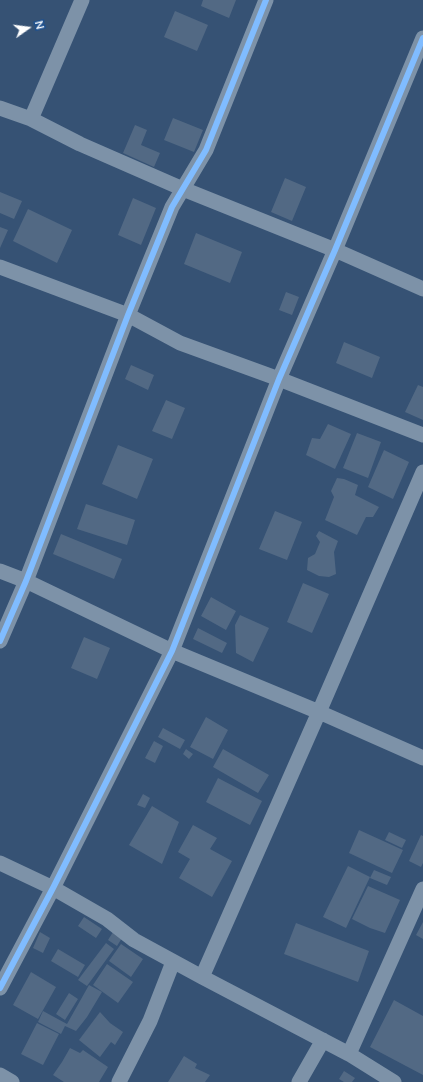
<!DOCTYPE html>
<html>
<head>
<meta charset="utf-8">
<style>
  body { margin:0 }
  #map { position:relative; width:423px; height:1082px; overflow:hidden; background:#365274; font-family:Mulish,sans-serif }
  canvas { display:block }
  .north { position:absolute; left:8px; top:8px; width:40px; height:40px; -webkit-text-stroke:3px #1b4f8f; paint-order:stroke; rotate:76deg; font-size:11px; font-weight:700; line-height:16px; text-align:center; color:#fff }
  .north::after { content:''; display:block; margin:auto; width:14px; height:18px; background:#fff; clip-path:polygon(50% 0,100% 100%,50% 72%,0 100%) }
</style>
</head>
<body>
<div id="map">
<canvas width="423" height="1082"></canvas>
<div class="north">N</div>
</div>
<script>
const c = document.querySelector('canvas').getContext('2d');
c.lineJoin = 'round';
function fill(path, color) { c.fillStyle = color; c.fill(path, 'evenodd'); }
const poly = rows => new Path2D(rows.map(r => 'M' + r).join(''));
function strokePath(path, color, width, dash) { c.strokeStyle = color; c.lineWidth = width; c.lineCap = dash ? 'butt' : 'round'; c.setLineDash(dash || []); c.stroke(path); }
fill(poly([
  [203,0,236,0,229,18,201,6],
  [175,11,208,25,197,51,164,37],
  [173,118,203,130,194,152,164,140],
  [135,125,147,130,141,145,160,153,154,167,123,153],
  [285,178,306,187,292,221,271,212],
  [0,192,22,201,14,219,0,213],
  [133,198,156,208,141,245,118,235],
  [28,209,72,230,57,263,13,241],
  [0,227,8,230,0,248],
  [196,233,242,252,230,283,184,264],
  [286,292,299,297,292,315,279,310],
  [344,342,380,357,372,378,336,363],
  [131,365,154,375,148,390,125,379],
  [418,385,423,387,423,420,405,412],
  [166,400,185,408,172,439,152,431],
  [328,424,351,434,335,469,306,455,312,438,320,439],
  [357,433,381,442,368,478,343,468],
  [118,445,153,459,137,499,102,484],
  [384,450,409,462,393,499,368,487],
  [337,478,344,479,358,485,355,495,379,507,373,517,366,517,357,535,325,520,334,497,331,491],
  [86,504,135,520,127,545,77,529],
  [275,511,302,522,287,560,259,549],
  [319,531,338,541,334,552,336,574,329,577,319,576,307,570,308,558,315,554,320,542,316,536],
  [61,534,122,559,114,579,53,554],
  [303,583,329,594,312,633,287,622],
  [211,597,236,611,226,630,201,616],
  [240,615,269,628,253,662,236,653,235,625],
  [198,628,227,643,222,653,193,639],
  [84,637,110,648,97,679,71,668],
  [206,717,228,730,213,759,190,747],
  [163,728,185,740,180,749,158,737],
  [154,741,163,746,155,763,145,758],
  [186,749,193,754,189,759,183,754],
  [223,749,269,775,258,793,213,767],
  [218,778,262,801,250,825,206,802],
  [143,794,150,798,145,808,137,805],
  [152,806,179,822,162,864,129,845],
  [193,825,217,838,210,849,232,861,212,897,179,878,190,859,178,852],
  [359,830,403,850,392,873,349,853],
  [389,832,406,840,402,848,385,840],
  [421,835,423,836,423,863,421,867,409,861],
  [348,866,370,877,346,928,323,917],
  [374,870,391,877,387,885,370,878],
  [368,886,400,900,385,933,370,928,352,919],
  [84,917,102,929,96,938,78,926],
  [423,922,423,939,416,935],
  [296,923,369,951,358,982,284,954],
  [40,932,50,938,43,953,33,948],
  [113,932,122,938,117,946,108,940],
  [106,943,114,949,87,986,78,980],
  [121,944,143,959,131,977,109,961],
  [58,949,85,965,78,977,51,961],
  [107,964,133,982,118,1003,93,985],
  [31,972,56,987,38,1019,13,1005],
  [89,985,102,992,87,1017,76,1031,65,1026,61,1034,38,1022,43,1011,67,1024],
  [69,993,78,999,65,1020,56,1014],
  [394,1000,423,1016,423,1075,370,1047],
  [100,1012,110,1023,123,1032,115,1045,111,1042,100,1057,79,1040],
  [37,1023,59,1034,43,1065,21,1054],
  [70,1048,80,1053,83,1050,108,1067,99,1082,64,1082,53,1075,62,1062],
  [184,1056,197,1064,195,1068,210,1075,205,1082,168,1082],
  [344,1071,355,1078,352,1082,344,1082,339,1079]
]), '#526984');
strokePath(poly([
  [0,108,31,119,80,144,183,189,335,250,423,289],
  [31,119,82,0],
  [0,267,128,315,180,343,279,379,423,435],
  [0,571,26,581,172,651,319,712,423,758],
  [0,641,26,581,128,315,172,207,206,150,266,0],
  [0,863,53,888,107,919,134,940,202,977,349,1054,394,1082],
  [202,977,319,712,423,472],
  [0,988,53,888,172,651,279,379,335,250,423,38],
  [349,1054,423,889],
  [0,1075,12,1082],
  [119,1082,150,1021,173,962],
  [299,1082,323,1040]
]), '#7d92a8', 15);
strokePath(poly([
  [0,641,26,581,128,315,172,207,206,150,266,0],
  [0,988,53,888,172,651,279,379,335,250,423,38]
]), '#80bcff', 6);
</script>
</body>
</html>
